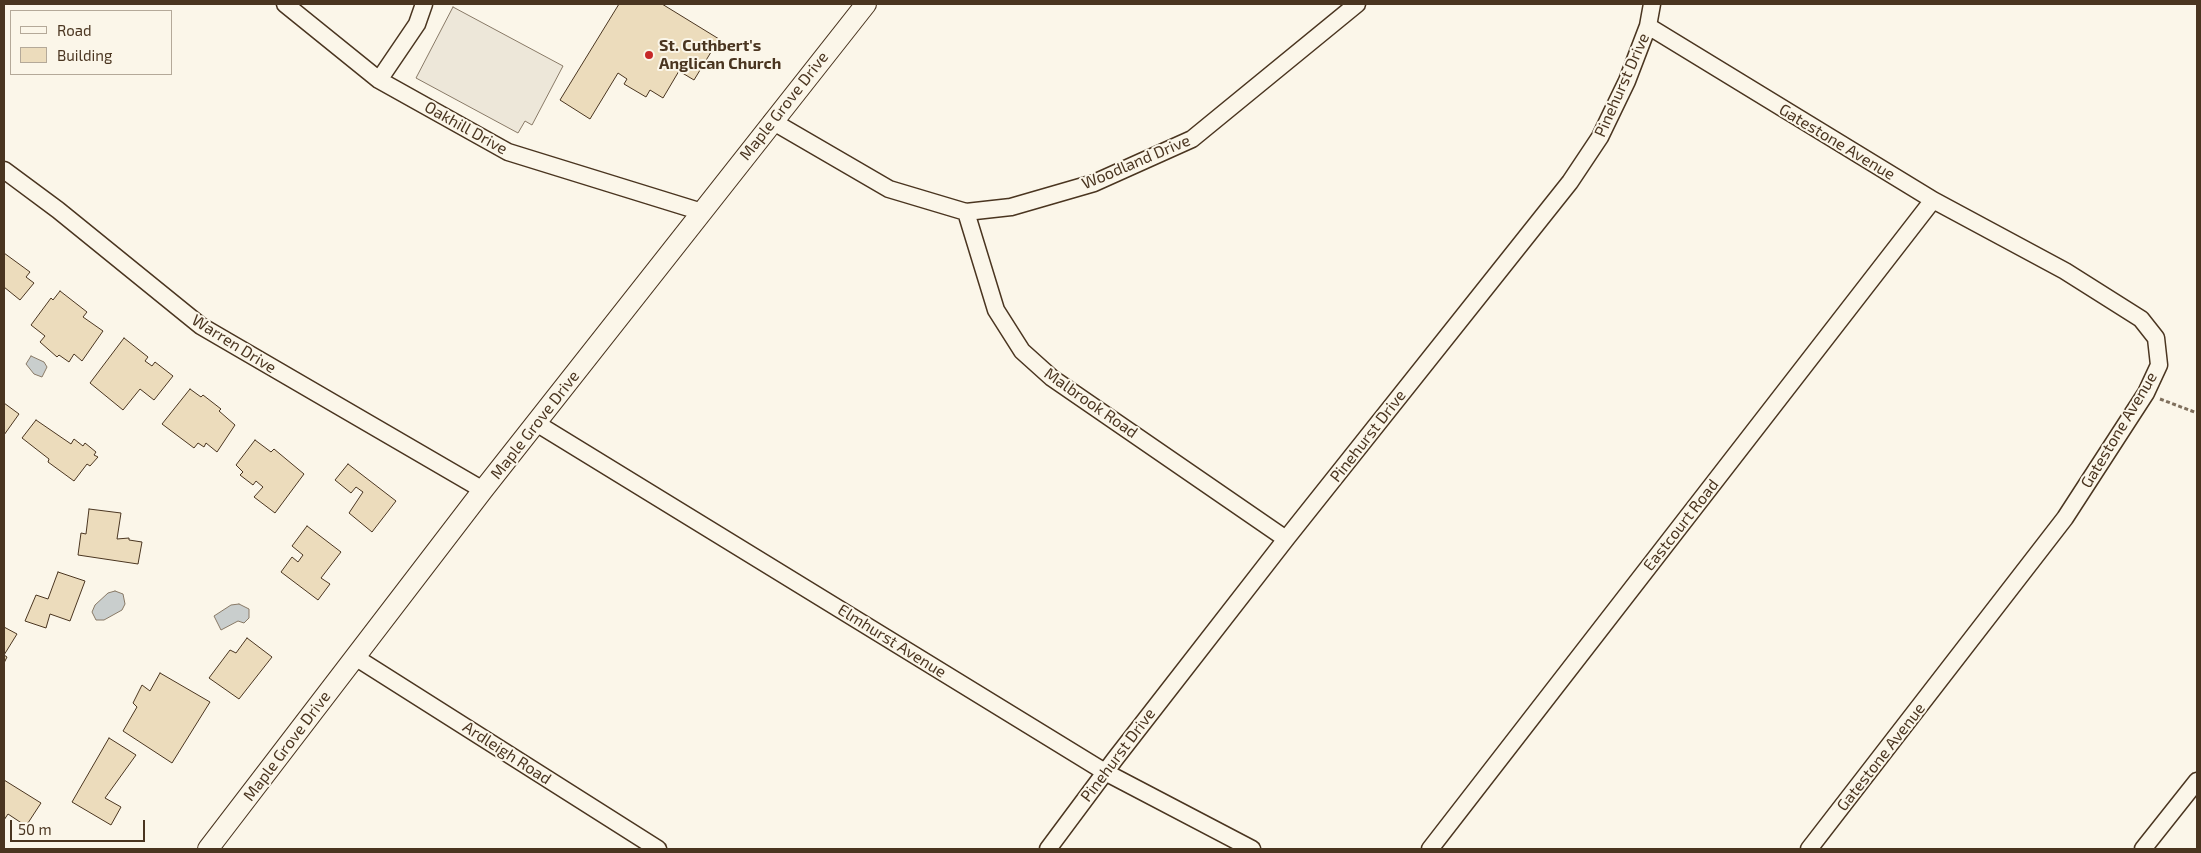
<!DOCTYPE html>
<html>
<head>
<meta charset="utf-8">
<style>
  body { margin:0 }
  #map { position:relative; width:2201px; height:853px; overflow:hidden; background:#fbf6e9; font-family:"Exo 2",sans-serif }
  canvas { display:block }
  .frame { position:absolute; inset:0; border:5px solid #4a3520; pointer-events:none }
  .legend { position:absolute; left:10px; top:10px; width:162px; height:65px; box-sizing:border-box; background:#fbf6e9; border:1px solid #b4a999; margin:0; padding:6px 9px; list-style:none; font-size:15px; color:#4a3520 }
  .legend li { display:flex; align-items:center; gap:10px; height:25px }
  .legend b { width:25px; border:1px solid #b4a999 }
  .scale { position:absolute; left:10px; top:820px; width:135px; height:22px; box-sizing:border-box; border:2px solid #4a3520; border-top:0; padding-left:6px; font-size:15px; line-height:18px; white-space:nowrap; color:#4a3520; -webkit-text-stroke:4px #fbf6e9; paint-order:stroke }
</style>
</head>
<body>
<div id="map">
<canvas width="2201" height="853"></canvas>
<div class="frame"></div>
<ul class="legend">
<li><b style="height:6px;background:#fbf6e9"></b>Road</li>
<li><b style="height:14px;background:#ecdcbc"></b>Building</li>
</ul>
<div class="scale">50 m</div>
</div>
<script>
const c = document.querySelector('canvas').getContext('2d');
c.lineJoin = 'round';
function fill(path, color) { c.fillStyle = color; c.fill(path, 'evenodd'); }
const poly = rows => new Path2D(rows.map(r => 'M' + r).join(''));
function strokePath(path, color, width, dash) { c.strokeStyle = color; c.lineWidth = width; c.lineCap = dash ? 'butt' : 'round'; c.setLineDash(dash || []); c.stroke(path); }
function label(font, color, halo, rows, align = 'center') {
  c.font = font + ' "Exo 2",sans-serif'; c.lineWidth = 4; c.setLineDash([]); c.textBaseline = 'middle'; c.strokeStyle = halo; c.fillStyle = color; for (const [text, x, y, turn = 0] of rows) {
    c.save(); c.translate(x, y); c.rotate((+turn || 0) * Math.PI / 180); c.textAlign = isNaN(turn) ? turn : align; if (halo) c.strokeText(text, 0, 0); c.fillText(text, 0, 0); c.restore();
  }
}
const parking = poly([
  [453,7,563,66,532,125,525,121,518,133,416,78,453,7]
]);
fill(parking, '#ede7d9');
strokePath(parking, '#887966', 1);
const water = poly([
  [31,356,44,362,47,367,42,377,34,374,26,364,31,356],
  [115,591,123,594,125,604,122,610,104,620,96,620,92,612,95,605,108,593,115,591],
  [239,604,249,609,249,618,244,623,238,621,221,630,214,616,231,605,239,604]
]);
fill(water, '#c9cecd');
strokePath(water, '#887966', 1);
const building = poly([
  [619,4,662,4,719,39,694,80,679,71,663,98,650,90,646,97,624,84,627,79,618,73,590,119,560,100,619,4],
  [4,253,30,272,26,277,34,283,20,300,4,287,4,253],
  [60,291,87,312,83,317,103,331,82,361,74,354,69,362,59,355,57,357,40,342,45,336,31,325,51,298,53,300,60,291],
  [124,338,148,357,145,361,152,366,155,362,173,376,154,400,140,389,123,410,90,383,124,338],
  [190,389,201,397,203,395,221,409,219,411,235,425,217,452,206,443,204,447,198,443,194,448,162,424,190,389],
  [4,403,19,414,4,435,4,403],
  [36,420,71,444,74,439,83,446,85,443,96,452,94,455,98,457,90,466,87,464,74,481,48,462,49,459,22,438,36,420],
  [255,440,271,452,274,449,304,474,275,513,254,497,263,487,256,481,253,485,240,475,243,472,236,465,255,440],
  [348,464,396,501,372,532,349,513,363,492,356,487,351,493,335,480,348,464],
  [89,509,121,513,117,539,129,538,129,540,142,542,138,564,78,555,81,533,86,534,89,509],
  [307,526,341,552,321,578,330,584,318,600,281,572,292,557,298,562,303,555,292,546,307,526],
  [58,572,85,581,70,621,50,614,46,628,25,621,36,595,48,599,58,572],
  [4,627,17,634,4,655,7,657,4,663,4,627],
  [247,638,272,657,239,699,209,678,230,650,236,653,247,638],
  [160,673,210,702,172,763,123,731,137,707,133,703,142,685,150,691,160,673],
  [109,738,136,755,105,798,121,807,111,825,72,802,109,738],
  [4,780,41,803,26,826,8,814,4,820,4,780]
]);
fill(building, '#ecdcbc');
strokePath(building, '#4a3520', 1);
const minor = poly([
  [285,4,379,80,508,152,702,212],
  [1648,26,1933,200,2065,271,2141,319,2156,338,2159,365,2146,393,2065,518,1809,849],
  [379,80,417,24,424,4],
  [772,121,889,189,966,212,1011,207,1094,183,1192,139,1357,4],
  [4,170,58,210,201,326,483,490],
  [966,212,996,310,1022,351,1052,378,1286,539],
  [536,423,1105,772,1252,849],
  [355,657,658,849],
  [1048,849,1115,759,1286,539,1570,182,1600,137,1627,81,1648,26,1652,4],
  [1430,849,1933,200],
  [2143,849,2197,781]
]);
const tertiary = poly([
  [208,849,483,490,866,4]
]);
strokePath(minor, '#4a3520', 19);
strokePath(tertiary, '#4a3520', 22);
strokePath(poly([
  [2160,399,2197,413]
]), '#7f6f5c', 3, [4, 2.5]);
strokePath(minor, '#fbf6e9', 16);
strokePath(tertiary, '#fbf6e9', 20);
for (const [x, y, r, color] of [
  [649,55,5,"#c62828"]
]) { const dot = new Path2D(); dot.arc(x, y, r, 0, 2 * Math.PI); c.fillStyle = color; c.fill(dot); strokePath(dot, '#fbf6e9', 2); }
label('bold 16px', '#4a3520', '#fbf6e9', [
  ["St. Cuthbert's",659,46],
  ["Anglican Church",659,64]
], 'left');
label('16px', '#4a3520', '#fbf6e9', [
  ["Pinehurst Drive",1622,85,-66],
  ["Maple Grove Drive",784,106,-52],
  ["Oakhill Drive",466,128,29],
  ["Gatestone Avenue",1837,142,31],
  ["Woodland Drive",1136,162,-23],
  ["Warren Drive",234,344,32],
  ["Malbrook Road",1091,403,35],
  ["Maple Grove Drive",535,425,-52],
  ["Gatestone Avenue",2119,430,-59],
  ["Pinehurst Drive",1368,436,-52],
  ["Eastcourt Road",1681,525,-52],
  ["Elmhurst Avenue",892,641,32],
  ["Maple Grove Drive",287,746,-53],
  ["Ardleigh Road",507,753,33],
  ["Pinehurst Drive",1118,755,-53],
  ["Gatestone Avenue",1881,757,-52]
]);
</script>
</body>
</html>
